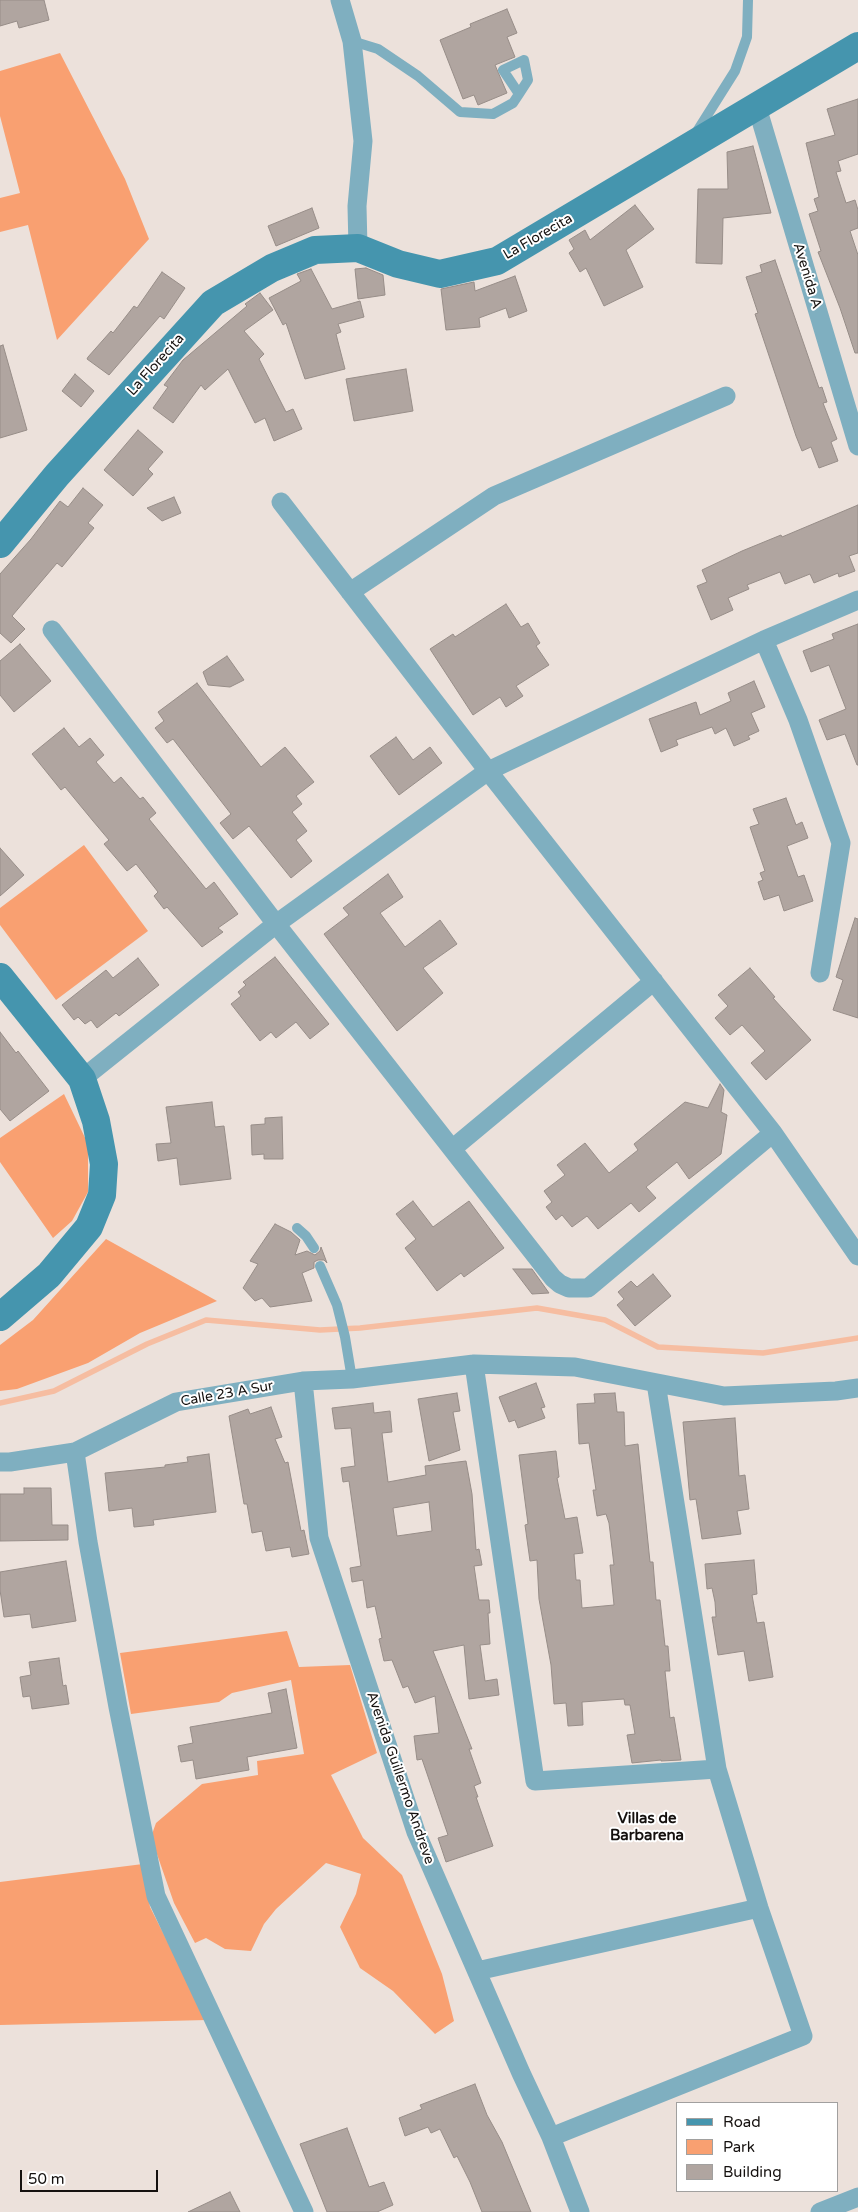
<!DOCTYPE html>
<html>
<head>
<meta charset="utf-8">
<style>
  body { margin:0 }
  #map { position:relative; width:858px; height:2212px; overflow:hidden; background:#ece1db; font-family:"Varela Round",sans-serif }
  canvas { display:block }
  .legend { position:absolute; left:676px; top:2102px; width:162px; height:90px; box-sizing:border-box; background:#fff; border:1px solid #a1a09f; margin:0; padding:6px 9px; list-style:none; font-size:15px; color:#15110f }
  .legend li { display:flex; align-items:center; gap:10px; height:25px }
  .legend b { width:25px; border:1px solid #a1a09f }
  .scale { position:absolute; left:20px; top:2170px; width:138px; height:22px; box-sizing:border-box; border:2px solid #15110f; border-top:0; padding-left:6px; font-size:15px; line-height:18px; white-space:nowrap; color:#15110f; -webkit-text-stroke:4px #fff; paint-order:stroke }
</style>
</head>
<body>
<div id="map">
<canvas width="858" height="2212"></canvas>
<ul class="legend">
<li><b style="height:6px;background:#4595ae"></b>Road</li>
<li><b style="height:14px;background:#f9a071"></b>Park</li>
<li><b style="height:14px;background:#b0a5a0"></b>Building</li>
</ul>
<div class="scale">50 m</div>
</div>
<script>
const c = document.querySelector('canvas').getContext('2d');
c.lineJoin = 'round';
function fill(path, color) { c.fillStyle = color; c.fill(path, 'evenodd'); }
const poly = rows => new Path2D(rows.map(r => 'M' + r).join(''));
function strokePath(path, color, width, dash) { c.strokeStyle = color; c.lineWidth = width; c.lineCap = dash ? 'butt' : 'round'; c.setLineDash(dash || []); c.stroke(path); }
function label(font, color, halo, rows, align = 'center') {
  c.font = font + ' "Varela Round",sans-serif'; c.lineWidth = 4; c.setLineDash([]); c.textBaseline = 'middle'; c.strokeStyle = halo; c.fillStyle = color; for (const [text, x, y, turn = 0] of rows) {
    c.save(); c.translate(x, y); c.rotate((+turn || 0) * Math.PI / 180); c.textAlign = isNaN(turn) ? turn : align; if (halo) c.strokeText(text, 0, 0); c.fillText(text, 0, 0); c.restore();
  }
}
fill(poly([
  [60,53,125,179,149,239,57,340,28,225,0,232,0,198,20,193,0,116,0,71],
  [84,845,148,931,56,1000,0,925,0,908],
  [64,1094,88,1144,88,1192,72,1221,53,1238,0,1162,0,1138],
  [106,1239,217,1301,140,1333,88,1363,17,1389,0,1391,0,1345,33,1320],
  [287,1631,299,1667,350,1665,377,1753,331,1775,363,1838,402,1875,442,1974,454,2021,435,2034,393,1991,360,1968,340,1927,356,1894,361,1874,326,1863,276,1909,264,1924,251,1951,225,1949,206,1938,195,1943,174,1903,151,1837,156,1823,202,1784,258,1775,257,1761,304,1754,291,1680,232,1693,219,1702,131,1714,120,1653],
  [143,1864,150,1907,207,2020,0,2025,0,1882]
]), '#f9a071');
strokePath(poly([
  [0,1403,54,1391,147,1344,206,1320,320,1330,360,1328,537,1308,605,1320,658,1347,763,1353,858,1338]
]), '#f6bda1', 5.5);
const building = poly([
  [0,0,44,0,49,20,19,28,17,21,0,26,0,0],
  [507,9,517,33,507,37,515,57,495,65,507,93,478,105,474,95,463,99,440,40,471,27,470,24,507,9],
  [858,99,858,154,838,161,841,171,836,172,846,203,855,200,858,210,858,228,850,231,858,255,858,353,855,353,840,308,818,252,821,251,809,214,818,211,814,199,819,197,806,143,835,135,827,109,858,99],
  [753,146,771,213,723,218,722,264,696,263,698,189,728,189,727,152,753,146],
  [635,205,654,229,626,250,643,287,604,306,586,268,580,272,569,253,574,249,569,240,585,230,590,240,635,205],
  [312,208,319,228,276,246,268,226,312,208],
  [775,260,819,388,822,387,827,402,823,403,837,439,831,442,838,461,819,468,811,447,802,451,796,436,755,314,758,313,746,277,762,272,760,265,775,260],
  [366,268,383,275,385,295,358,299,355,269,366,268],
  [311,269,332,309,360,301,364,317,338,324,341,332,336,334,345,369,305,379,286,323,283,325,269,298,301,281,297,274,311,269],
  [162,272,185,288,164,319,160,316,109,375,87,359,88,357,111,331,113,333,134,306,137,308,162,272],
  [515,276,527,311,509,318,506,308,479,318,480,327,446,330,441,289,474,282,475,291,515,276],
  [260,293,273,310,244,331,264,354,259,359,286,412,293,409,302,429,274,441,265,418,255,423,228,369,205,390,201,385,173,423,153,408,168,387,164,385,183,360,247,306,245,304,260,293],
  [3,345,27,430,0,438,0,346,3,345],
  [406,369,413,411,354,421,346,379,406,369],
  [75,374,94,391,81,407,62,391,75,374],
  [138,430,163,452,148,469,153,474,133,496,104,470,138,430],
  [83,488,103,505,88,523,94,528,62,567,57,563,12,616,25,629,11,643,0,633,0,574,31,539,60,501,68,507,83,488],
  [174,497,181,513,162,521,147,508,174,497],
  [858,505,858,553,849,556,855,571,839,577,838,573,814,583,810,574,785,584,780,572,747,585,749,589,728,598,733,610,711,620,697,586,707,582,702,570,742,551,781,535,782,537,858,505],
  [506,604,521,627,528,623,540,643,536,646,549,665,516,686,523,696,506,707,500,697,473,715,430,649,453,634,455,637,506,604],
  [858,624,858,765,857,765,845,734,827,740,819,720,846,709,829,665,811,672,803,651,834,639,832,634,858,624],
  [20,644,51,681,14,712,0,695,0,661,20,644],
  [227,656,244,680,230,687,208,685,203,672,227,656],
  [754,681,765,707,751,713,759,731,748,736,750,739,734,746,726,728,715,734,712,727,676,740,678,745,661,752,649,719,696,702,700,715,731,701,728,693,754,681],
  [197,683,261,767,285,747,314,782,296,796,302,804,292,812,307,831,296,840,312,861,291,878,249,826,233,839,220,823,231,814,173,739,167,743,155,728,164,721,158,712,197,683],
  [64,728,79,747,90,738,104,755,96,762,114,783,121,777,140,799,143,797,156,813,149,819,206,889,214,882,238,914,218,928,223,932,202,947,167,907,164,909,154,896,158,892,136,864,127,871,104,844,109,840,93,821,65,787,61,790,32,754,64,728],
  [396,737,413,760,430,747,442,763,399,795,370,756,396,737],
  [786,798,796,825,802,822,808,838,787,846,798,877,804,875,813,901,784,911,779,895,764,900,758,882,763,880,760,873,765,871,750,827,759,824,753,809,786,798],
  [0,848,24,875,0,896,0,848],
  [388,874,403,897,380,913,405,947,440,920,457,944,423,968,443,993,397,1031,324,934,349,915,343,908,388,874],
  [855,918,858,919,858,1018,833,1010,843,980,836,977,855,918],
  [275,957,329,1024,310,1039,296,1022,276,1038,271,1032,260,1041,231,1004,241,996,238,992,246,985,243,982,275,957],
  [138,958,159,985,119,1016,116,1013,97,1028,91,1020,85,1024,78,1017,74,1020,62,1005,106,970,113,978,138,958],
  [750,968,775,997,773,998,811,1040,766,1080,751,1063,765,1051,742,1025,730,1035,715,1018,728,1006,718,995,750,968],
  [0,1032,16,1053,18,1051,49,1091,10,1121,0,1109,0,1032],
  [720,1084,724,1090,721,1112,727,1115,721,1154,689,1179,677,1162,646,1187,656,1198,639,1212,631,1203,598,1229,587,1216,572,1227,562,1215,556,1220,546,1207,552,1202,544,1191,565,1175,557,1165,585,1143,609,1173,638,1150,634,1144,685,1102,708,1108,720,1084],
  [212,1102,215,1127,224,1126,231,1179,180,1185,177,1158,158,1161,156,1144,171,1143,166,1107,212,1102],
  [282,1117,283,1159,264,1159,264,1154,252,1155,251,1125,265,1124,265,1118,282,1117],
  [413,1201,433,1227,469,1201,504,1248,464,1277,461,1273,437,1291,405,1248,416,1239,396,1214,413,1201],
  [275,1224,291,1232,300,1240,295,1255,307,1251,315,1255,320,1251,321,1247,327,1263,324,1260,318,1260,314,1262,314,1268,302,1273,312,1301,270,1307,262,1298,255,1301,243,1288,258,1264,250,1261,275,1224],
  [513,1269,532,1269,549,1293,532,1294,513,1269],
  [653,1274,671,1296,635,1326,617,1305,624,1299,618,1292,631,1281,637,1287,653,1274],
  [536,1383,545,1407,541,1408,545,1418,518,1428,515,1420,509,1422,499,1397,536,1383],
  [457,1393,460,1411,453,1412,460,1450,429,1461,418,1399,457,1393],
  [615,1393,617,1412,624,1412,625,1446,638,1444,650,1562,653,1562,656,1600,660,1600,665,1646,668,1646,670,1671,665,1671,670,1718,674,1717,681,1760,661,1761,661,1760,632,1763,627,1735,635,1734,630,1705,625,1705,624,1699,582,1702,583,1725,568,1726,566,1703,554,1704,551,1665,539,1599,537,1560,530,1561,525,1525,528,1524,519,1455,556,1451,559,1477,557,1478,565,1519,577,1517,583,1553,574,1554,576,1580,580,1580,582,1608,614,1605,610,1565,614,1565,609,1523,606,1514,597,1516,593,1490,596,1490,589,1443,579,1444,577,1404,595,1403,594,1394,615,1393],
  [373,1403,374,1413,390,1411,392,1432,382,1433,388,1482,426,1475,425,1466,466,1461,472,1494,476,1550,479,1549,482,1565,474,1566,479,1600,489,1600,490,1613,488,1613,490,1644,480,1645,485,1681,497,1679,499,1695,469,1699,464,1645,433,1651,472,1749,469,1749,481,1783,474,1786,478,1797,476,1797,493,1846,446,1862,438,1838,448,1835,422,1759,417,1760,414,1736,439,1733,435,1696,415,1703,408,1686,403,1688,392,1660,384,1661,379,1639,382,1638,375,1606,367,1608,363,1580,352,1582,350,1568,361,1566,349,1481,343,1482,341,1468,355,1466,351,1428,335,1429,332,1408,373,1403],
  [429,1502,432,1531,397,1536,393,1508,429,1502],
  [271,1407,282,1437,275,1439,285,1463,288,1462,301,1531,304,1530,309,1554,292,1557,290,1547,266,1551,262,1531,252,1533,247,1504,244,1504,229,1416,248,1409,250,1414,271,1407],
  [735,1418,739,1476,745,1475,749,1509,737,1511,741,1534,702,1539,696,1499,690,1500,683,1422,735,1418],
  [209,1454,216,1512,153,1520,154,1525,134,1527,132,1508,109,1511,105,1473,165,1467,165,1465,188,1462,187,1457,209,1454],
  [24,1488,51,1488,52,1525,68,1525,68,1540,0,1541,0,1494,24,1494,24,1488],
  [754,1560,757,1594,752,1595,757,1623,764,1622,773,1677,749,1681,744,1651,718,1655,712,1617,716,1617,715,1602,712,1588,707,1589,705,1564,754,1560],
  [66,1561,76,1621,32,1628,30,1614,4,1617,0,1590,0,1572,66,1561],
  [59,1658,63,1686,66,1685,69,1704,32,1709,30,1696,23,1697,20,1677,31,1675,29,1662,59,1658],
  [286,1689,297,1748,247,1757,249,1770,196,1779,193,1760,181,1762,178,1746,193,1743,190,1727,272,1713,268,1693,286,1689],
  [475,2084,487,2115,502,2142,531,2212,482,2212,470,2182,457,2156,454,2158,440,2129,431,2133,428,2127,405,2136,399,2118,422,2109,420,2105,475,2084],
  [347,2128,369,2187,384,2182,393,2205,377,2212,327,2212,300,2144,347,2128],
  [230,2192,240,2212,188,2212,230,2192]
]);
fill(building, '#b0a5a0');
strokePath(building, '#978d88', 1);
strokePath(poly([
  [352,41,378,49,418,76,460,112,493,114,513,103,519,94,528,80,524,60,503,70,519,94],
  [696,133,735,71,747,37,748,0],
  [297,1228,306,1236,314,1248],
  [320,1266,337,1305,345,1337,352,1379]
]), '#7fafc0', 10);
strokePath(poly([
  [340,0,352,41,363,141,357,206,358,248],
  [757,107,858,446],
  [281,502,488,771,773,1133,858,1256],
  [350,592,494,496,726,396],
  [52,630,276,924,553,1278,560,1284,569,1288,588,1288,773,1133],
  [820,973,841,843,798,720,764,640,858,600],
  [82,1079,276,924,488,771,764,640],
  [452,1149,654,981],
  [474,1364,535,1781,717,1769],
  [303,1381,319,1538,416,1832,521,2073,551,2137,580,2212],
  [75,1452,88,1542,118,1707,156,1896,304,2212],
  [0,1462,10,1462,75,1452,176,1402,303,1381,352,1379,474,1364,575,1367,724,1396,836,1391,858,1388],
  [477,1971,759,1908],
  [551,2137,803,2036,759,1908,717,1769,656,1383],
  [820,2212,858,2197]
]), '#7fafc0', 19);
strokePath(poly([
  [0,544,57,475,213,303,272,268,315,250,358,248,398,264,440,274,497,261,858,46],
  [0,977,82,1079,96,1121,104,1164,102,1195,89,1227,49,1275,0,1317]
]), '#4595ae', 28);
label('14px', '#15110f', '#fff', [
  ["La Florecita",538,237,-30],
  ["Avenida A",807,276,73],
  ["La Florecita",156,365,-48],
  ["Calle 23 A Sur",227,1394,-10],
  ["Avenida Guillermo Andreve",400,1778,71]
]);
label('bold 15px', '#15110f', '#fff', [
  ["Villas de",647,1819],
  ["Barbarena",647,1836]
]);
</script>
</body>
</html>
